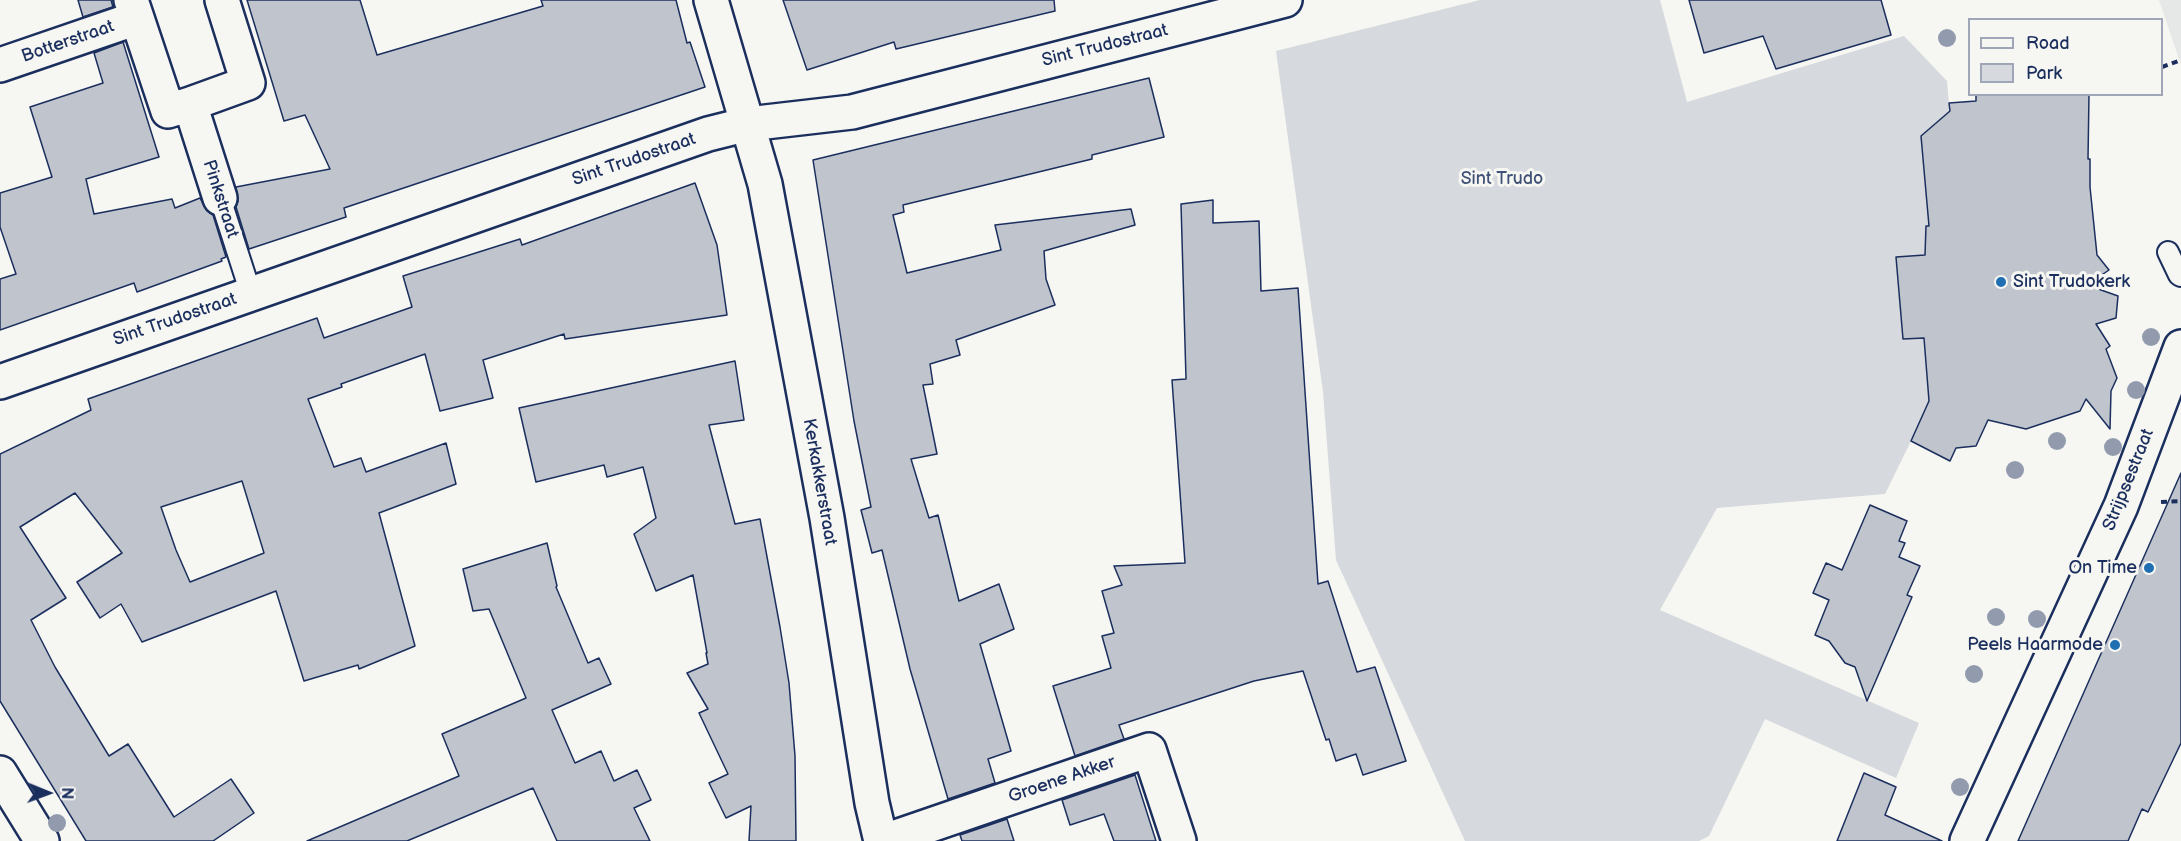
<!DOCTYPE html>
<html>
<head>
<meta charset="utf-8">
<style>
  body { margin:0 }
  #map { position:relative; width:2181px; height:841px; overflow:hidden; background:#f6f6f2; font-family:"Balsamiq Sans",sans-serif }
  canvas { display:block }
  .legend { position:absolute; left:1968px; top:18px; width:195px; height:78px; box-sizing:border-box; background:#f6f6f2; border:2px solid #9ea6b7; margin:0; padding:8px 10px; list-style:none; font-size:18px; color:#1b2f5e }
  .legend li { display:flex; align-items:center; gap:12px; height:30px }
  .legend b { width:30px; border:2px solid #9ea6b7 }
  .north { position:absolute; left:18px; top:763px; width:60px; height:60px; -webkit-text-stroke:4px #f6f6f2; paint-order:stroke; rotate:91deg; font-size:16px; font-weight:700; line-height:24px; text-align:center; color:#1b2f5e }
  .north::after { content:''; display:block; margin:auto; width:21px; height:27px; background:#1b2f5e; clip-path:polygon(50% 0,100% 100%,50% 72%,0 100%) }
</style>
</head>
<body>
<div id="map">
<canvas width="2181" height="841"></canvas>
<ul class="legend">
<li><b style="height:8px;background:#f6f6f2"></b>Road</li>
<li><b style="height:16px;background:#d6d9dd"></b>Park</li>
</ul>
<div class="north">N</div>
</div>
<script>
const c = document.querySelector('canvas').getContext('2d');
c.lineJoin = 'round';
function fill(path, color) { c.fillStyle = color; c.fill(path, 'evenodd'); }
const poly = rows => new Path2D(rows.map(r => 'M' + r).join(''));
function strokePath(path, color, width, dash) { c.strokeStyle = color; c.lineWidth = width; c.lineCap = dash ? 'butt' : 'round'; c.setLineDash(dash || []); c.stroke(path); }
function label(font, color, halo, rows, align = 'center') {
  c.font = font + ' "Balsamiq Sans",sans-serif'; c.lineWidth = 6; c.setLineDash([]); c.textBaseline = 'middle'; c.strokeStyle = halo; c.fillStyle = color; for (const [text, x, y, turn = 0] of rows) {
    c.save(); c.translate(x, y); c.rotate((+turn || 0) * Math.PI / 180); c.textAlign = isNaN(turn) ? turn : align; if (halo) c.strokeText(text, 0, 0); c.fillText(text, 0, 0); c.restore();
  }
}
fill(poly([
  [2159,0,2181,0,2181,65]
]), '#e6e7e7');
fill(poly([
  [1480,0,1660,0,1687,102,1904,36,1947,81,1951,129,1930,128,1927,131,1930,133,1924,172,1924,177,1928,177,1929,199,1926,199,1926,203,1929,204,1934,254,1896,258,1903,339,1940,336,1932,436,1911,441,1885,494,1717,508,1660,610,1919,723,1896,778,1765,719,1709,836,1699,841,1465,841,1336,560,1323,392,1276,51]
]), '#d6d9dd');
const building = poly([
  [78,0,111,0,113,7,83,17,78,0],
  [247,0,360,0,377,55,543,6,541,0,676,0,687,43,690,42,705,87,344,208,346,217,249,249,236,207,238,201,236,187,330,169,305,115,284,121,247,0],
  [783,0,1054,0,1055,11,896,49,894,42,807,70,783,0],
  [1689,0,1881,0,1891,35,1776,69,1763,36,1704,53,1689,0],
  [123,42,159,157,86,179,94,214,172,199,175,208,200,198,207,211,213,215,226,257,221,259,222,261,137,292,134,283,0,330,0,279,16,274,0,227,0,193,52,177,30,107,103,83,94,53,123,42],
  [1149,78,1164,137,1092,155,1092,159,903,205,904,212,893,215,907,273,1001,250,995,225,1131,209,1135,225,1044,251,1046,279,1055,305,956,340,960,355,930,364,933,384,923,385,937,454,911,459,929,518,938,515,959,601,999,584,1014,629,980,644,1011,751,988,759,995,783,948,799,910,669,882,550,872,553,861,510,871,507,854,421,813,160,1149,78],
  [1976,94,2089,94,2088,159,2090,159,2090,187,2097,255,2109,270,2087,285,2118,296,2116,318,2096,324,2110,346,2106,349,2117,378,2111,391,2110,429,2086,399,2080,411,2026,429,1988,420,1976,446,1956,448,1950,461,1911,441,1929,401,1924,338,1903,339,1896,257,1925,255,1926,226,1929,226,1921,136,1950,111,1949,103,1976,101,1976,94],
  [695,183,717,245,727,315,565,339,564,334,483,360,493,398,440,411,425,354,341,384,342,387,308,399,334,467,361,458,366,472,446,443,456,484,379,513,415,646,359,669,358,665,304,681,276,591,142,642,121,604,100,618,77,582,122,553,75,493,20,527,66,598,31,620,55,667,109,756,128,744,174,817,231,779,254,813,213,841,86,841,0,701,0,454,91,410,88,399,317,318,324,338,412,307,403,276,520,239,522,245,695,183],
  [242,481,264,553,190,582,176,550,161,507,242,481],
  [1213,200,1213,223,1259,221,1261,291,1298,288,1318,584,1328,581,1357,672,1375,667,1406,761,1363,775,1356,754,1336,761,1329,739,1326,740,1303,671,1254,681,1119,725,1124,739,1075,756,1053,686,1111,668,1102,636,1114,633,1102,591,1122,585,1114,566,1185,563,1172,380,1186,379,1181,204,1213,200],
  [735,361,744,420,709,425,735,524,760,519,780,627,789,683,795,756,796,841,749,841,751,806,726,818,709,783,728,774,699,713,708,709,687,673,708,664,706,653,707,653,693,575,656,591,634,534,656,518,643,467,607,477,604,465,536,482,519,408,735,361],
  [2181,473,2181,743,2148,812,2142,809,2128,841,2018,841,2181,473],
  [1870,505,1907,521,1899,541,1905,543,1899,557,1920,566,1907,595,1912,597,1867,701,1855,667,1845,663,1829,641,1815,635,1829,600,1813,593,1826,563,1842,570,1870,505],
  [547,543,557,586,556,587,588,663,599,658,611,684,552,710,575,763,601,751,614,781,637,770,651,800,634,808,650,841,557,841,533,788,407,841,307,841,459,776,442,734,526,698,489,609,473,611,463,569,547,543],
  [1864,773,1896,787,1885,815,1942,841,1837,841,1864,773],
  [1135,775,1156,841,1114,841,1104,814,1070,825,1062,800,1135,775],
  [1007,819,1014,841,962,841,960,835,1007,819]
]);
fill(building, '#c0c4cd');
strokePath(building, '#1b2f5e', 1.5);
const service = poly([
  [220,198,251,294],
  [2168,252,2179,275,2181,276]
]);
const minor = poly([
  [131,0,168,111,190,104,220,198],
  [711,0,765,184,827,518,872,803,881,841],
  [0,65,137,18],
  [190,104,248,83,222,0],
  [0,382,708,134,748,124,852,112,1285,0],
  [884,841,1149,750,1179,841]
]);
const tertiary = poly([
  [0,773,42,841],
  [1967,841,2121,506,2181,347]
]);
strokePath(service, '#1b2f5e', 24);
strokePath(minor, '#1b2f5e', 38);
strokePath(tertiary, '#1b2f5e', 38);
strokePath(poly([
  [2162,67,2181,60],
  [2161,502,2181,501]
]), '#1b2f5e', 4, [6, 4.5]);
strokePath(service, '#f6f6f2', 20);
strokePath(minor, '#f6f6f2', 33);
strokePath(tertiary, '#f6f6f2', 33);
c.fillStyle = '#929bae';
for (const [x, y] of [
  [1947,38],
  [2151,337],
  [2136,390],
  [2057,441],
  [2113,447],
  [2015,470],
  [1996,617],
  [2037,619],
  [1974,674],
  [1960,787],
  [57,823]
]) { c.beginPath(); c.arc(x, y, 9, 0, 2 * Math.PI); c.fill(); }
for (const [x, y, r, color] of [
  [2001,282,6,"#1f6fb2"],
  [2149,568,6,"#1f6fb2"],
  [2115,645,6,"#1f6fb2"]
]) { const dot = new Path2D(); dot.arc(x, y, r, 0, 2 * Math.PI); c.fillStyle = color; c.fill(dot); strokePath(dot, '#f6f6f2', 2); }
label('18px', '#1b2f5e', '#f6f6f2', [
  ["Botterstraat",68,42,-19],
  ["Sint Trudostraat",1105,46,-14],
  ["Sint Trudostraat",634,160,-19],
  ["Pinkstraat",220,199,72],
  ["Sint Trudostraat",175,320,-19],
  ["Strijpsestraat",2129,480,-68],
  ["Kerkakkerstraat",819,482,80],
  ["Groene Akker",1062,780,-19]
]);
label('18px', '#405177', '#f6f6f2', [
  ["Sint Trudo",1502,179]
]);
label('18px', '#1b2f5e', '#f6f6f2', [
  ["Sint Trudokerk",2013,282,"left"],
  ["On Time",2137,568],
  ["Peels Haarmode",2103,645]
], 'right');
</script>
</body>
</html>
